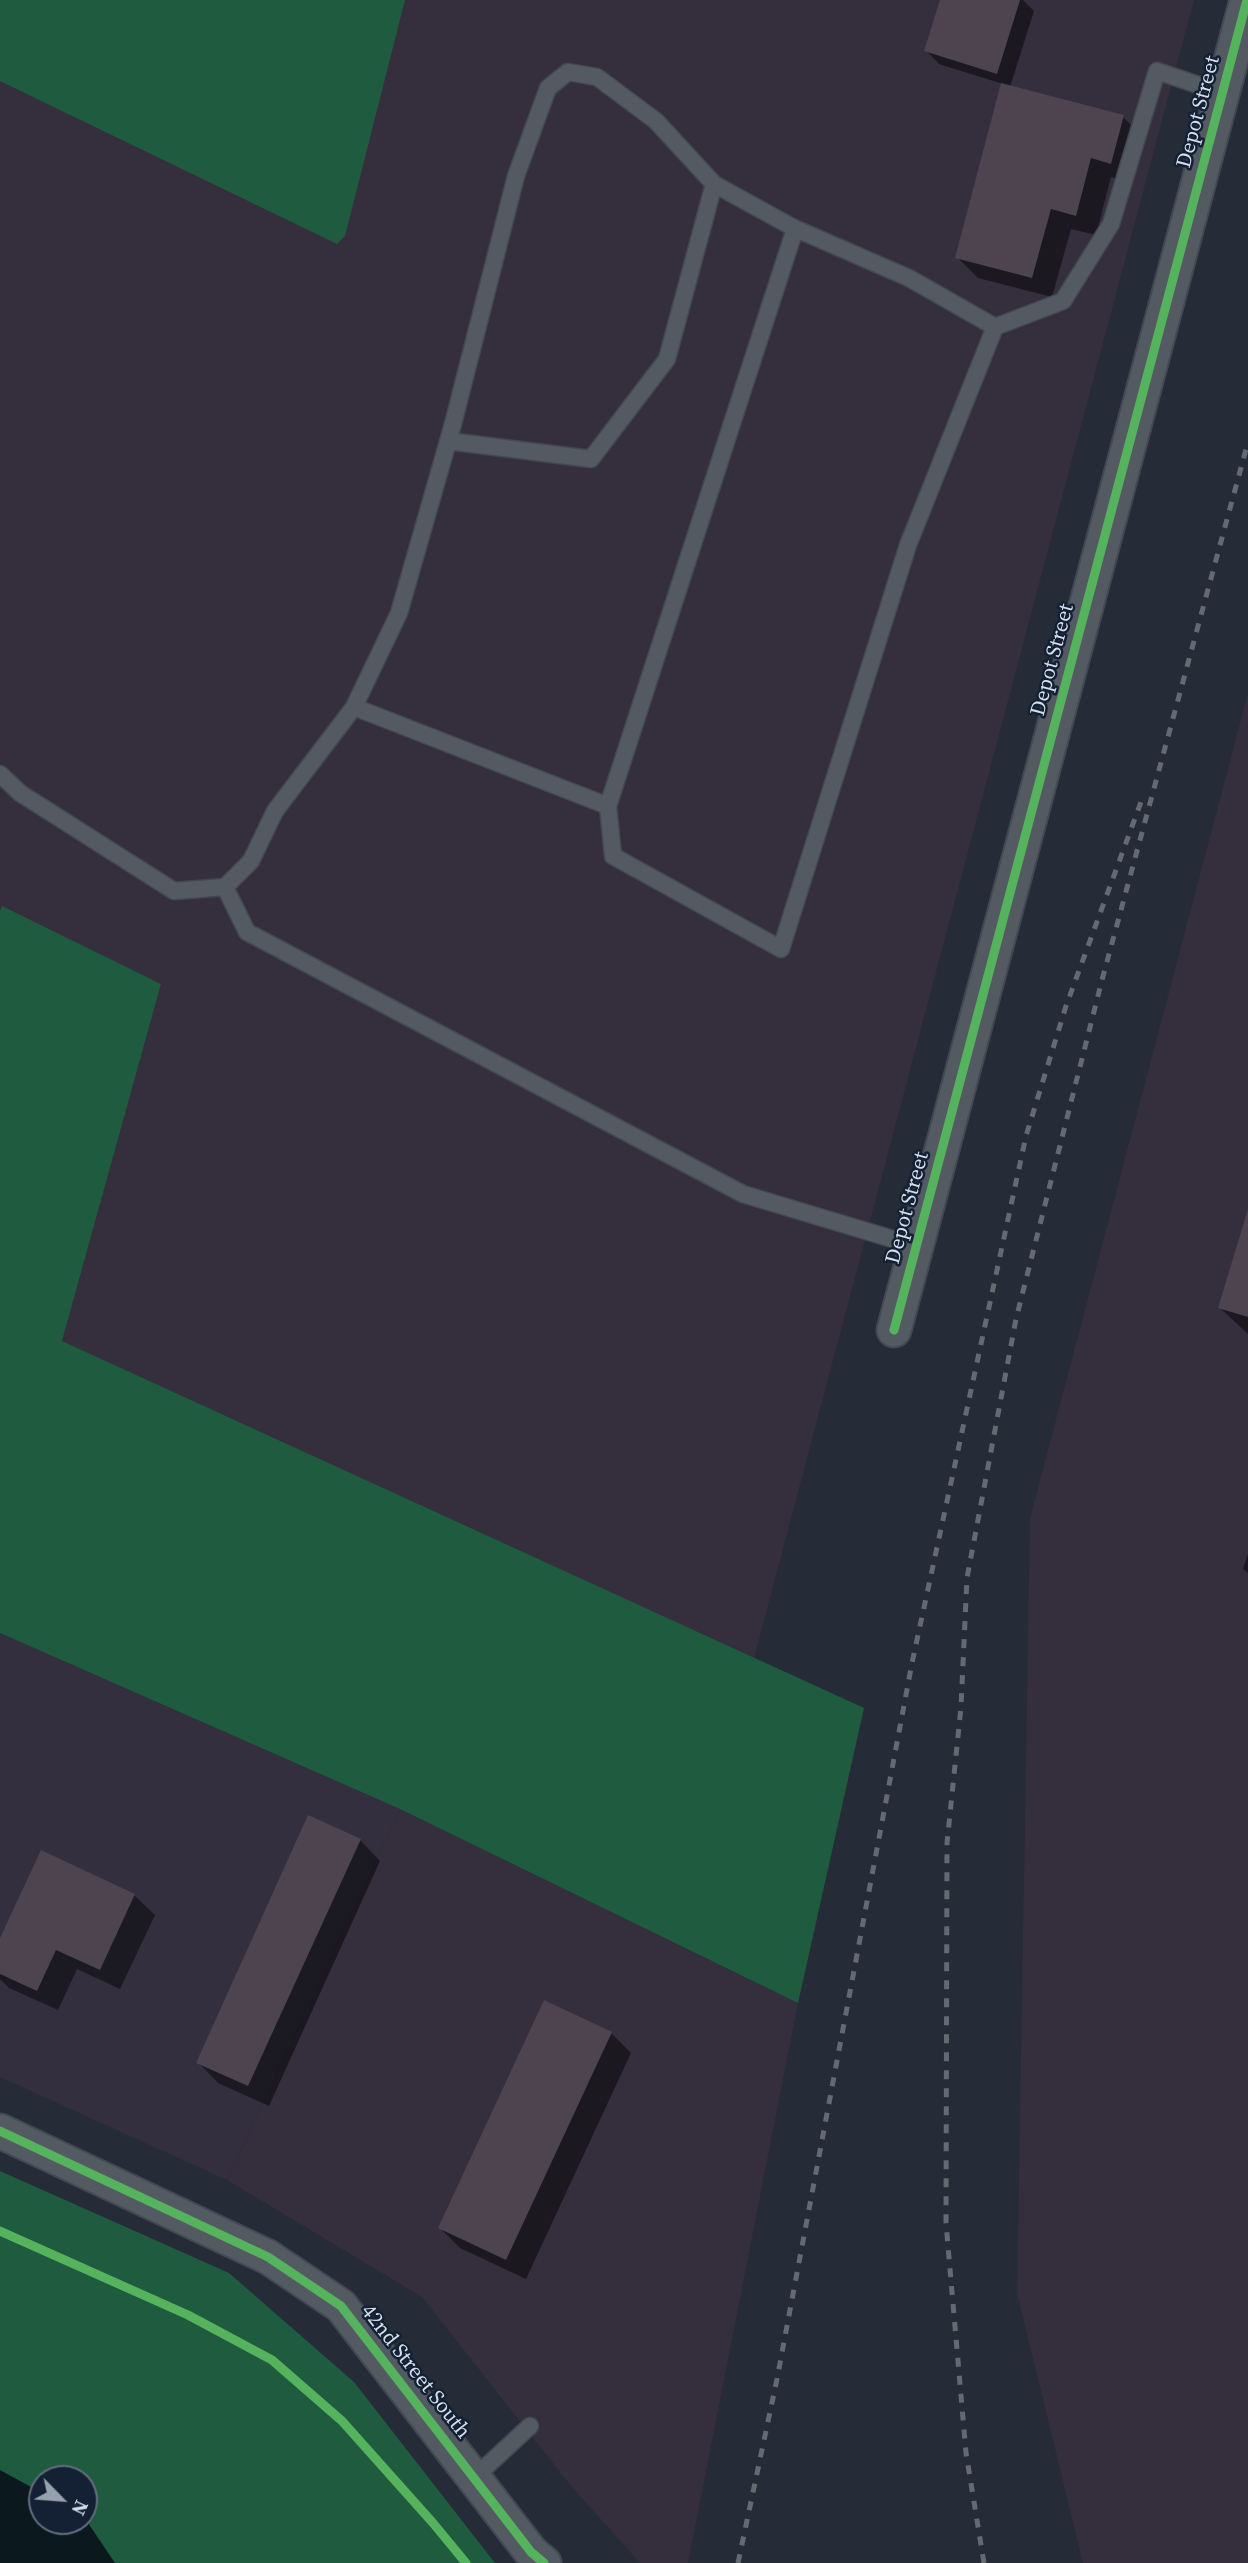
<!DOCTYPE html>
<html>
<head>
<meta charset="utf-8">
<style>
  body { margin:0 }
  #map { position:relative; width:1248px; height:2563px; overflow:hidden; background:#252c37; font-family:"Source Serif 4",serif }
  canvas { display:block }
  .north { position:absolute; left:28px; top:2465px; width:70px; height:70px; box-sizing:border-box; background:#142134; border:2px solid #616d7e; border-radius:50%; rotate:115deg; font-size:19px; font-weight:700; line-height:28px; text-align:center; color:#d5dfec }
  .north::after { content:''; display:block; margin:auto; width:24px; height:32px; background:#97a0ad; clip-path:polygon(50% 0,100% 100%,50% 72%,0 100%) }
</style>
</head>
<body>
<div id="map">
<canvas width="1248" height="2563"></canvas>
<div class="north">N</div>
</div>
<script>
const c = document.querySelector('canvas').getContext('2d');
c.lineJoin = 'round';
function fill(path, color) { c.fillStyle = color; c.fill(path, 'evenodd'); }
const poly = rows => new Path2D(rows.map(r => 'M' + r).join(''));
function strokePath(path, color, width, dash) { c.strokeStyle = color; c.lineWidth = width; c.lineCap = dash ? 'butt' : 'round'; c.setLineDash(dash || []); c.stroke(path); }
function label(font, color, halo, rows, align = 'center') {
  c.font = font + ' "Source Serif 4",serif'; c.lineWidth = 5; c.setLineDash([]); c.textBaseline = 'middle'; c.strokeStyle = halo; c.fillStyle = color; for (const [text, x, y, turn = 0] of rows) {
    c.save(); c.translate(x, y); c.rotate((+turn || 0) * Math.PI / 180); c.textAlign = isNaN(turn) ? turn : align; if (halo) c.strokeText(text, 0, 0); c.fillText(text, 0, 0); c.restore();
  }
}
fill(poly([
  [0,1633,400,1809,227,2180,0,2077]
]), '#332f3e');
fill(poly([
  [0,0,1194,0,754,1658,62,1341,161,984,2,907,0,911],
  [1248,693,1248,2563,1083,2563,1017,2293,1030,1518],
  [400,1809,798,2003,688,2563,640,2563,571,2486,422,2297,227,2180]
]), '#352e3c');
fill(poly([
  [0,0,405,0,345,236,337,244,0,81],
  [2,906,161,984,62,1341,864,1708,798,2003,400,1809,0,1633,0,911],
  [0,2171,229,2273,354,2382,495,2563,0,2563],
  [42,2479,84,2479,84,2521,42,2521]
]), '#1f5b3f');
fill(poly([
  [0,2470,42,2493,42,2521,84,2521,84,2517,115,2563,0,2563]
]), '#0b191e');
fill(poly([
  [942,0,1023,0,1034,11,1010,87,1123,117,1143,137,1131,183,1111,177,1096,235,1071,229,1052,297,978,278,957,257,1003,84,939,64,926,50],
  [1248,1213,1248,1334,1220,1308],
  [1248,1554,1248,1573,1243,1569],
  [360,1840,380,1861,269,2106,218,2083,198,2062],
  [134,1895,155,1915,120,1989,77,1969,58,2010,9,1988,0,1979,0,1942],
  [611,2033,631,2053,526,2279,460,2248,440,2228]
]), '#0007');
fill(poly([
  [940,0,1020,0,997,74,924,51],
  [1001,83,1124,115,1111,164,1091,158,1076,216,1051,209,1032,278,955,258],
  [1248,1209,1248,1317,1218,1308],
  [308,1815,361,1839,248,2086,196,2063],
  [41,1850,135,1894,100,1970,56,1950,37,1991,0,1974,0,1938],
  [544,2000,612,2032,506,2260,438,2228]
]), '#4d4450');
const lane = poly([
  [448,441,591,459,667,359,714,184],
  [354,707,608,806,795,229],
  [0,774,20,793,174,891,225,887,251,861,275,811,354,707,399,613,453,424,516,176,548,88,568,72,597,77,656,121,714,184,794,228,909,278,995,327,1063,301,1111,224,1157,71,1222,93],
  [608,806,613,856,781,949,908,545,995,327],
  [225,887,247,932,743,1194,916,1246],
  [475,2477,530,2426]
]);
const street = poly([
  [894,1330,1247,0],
  [0,2131,268,2257,341,2306,531,2552,544,2563]
]);
strokePath(lane, '#434953', 19);
strokePath(street, '#434953', 37);
strokePath(lane, '#545a62', 16);
strokePath(street, '#545a62', 33);
strokePath(poly([
  [738,2563,777,2379,912,1663,1026,1136,1066,1006,1141,802],
  [984,2563,966,2453,946,2223,947,1843,961,1707,967,1578,1016,1319,1102,980,1248,442]
]), '#656a72', 5, [9, 9]);
strokePath(poly([
  [894,1330,1247,0],
  [0,2131,268,2257,341,2306,531,2552,544,2563],
  [0,2231,188,2315,272,2360,342,2421,433,2523,466,2563]
]), '#56b35d', 9);
label('21px', '#d5dfec', '#142134', [
  ["Depot Street",1199,112,-75],
  ["Depot Street",1053,660,-75],
  ["Depot Street",908,1208,-75],
  ["42nd Street South",415,2372,52]
]);
</script>
</body>
</html>
